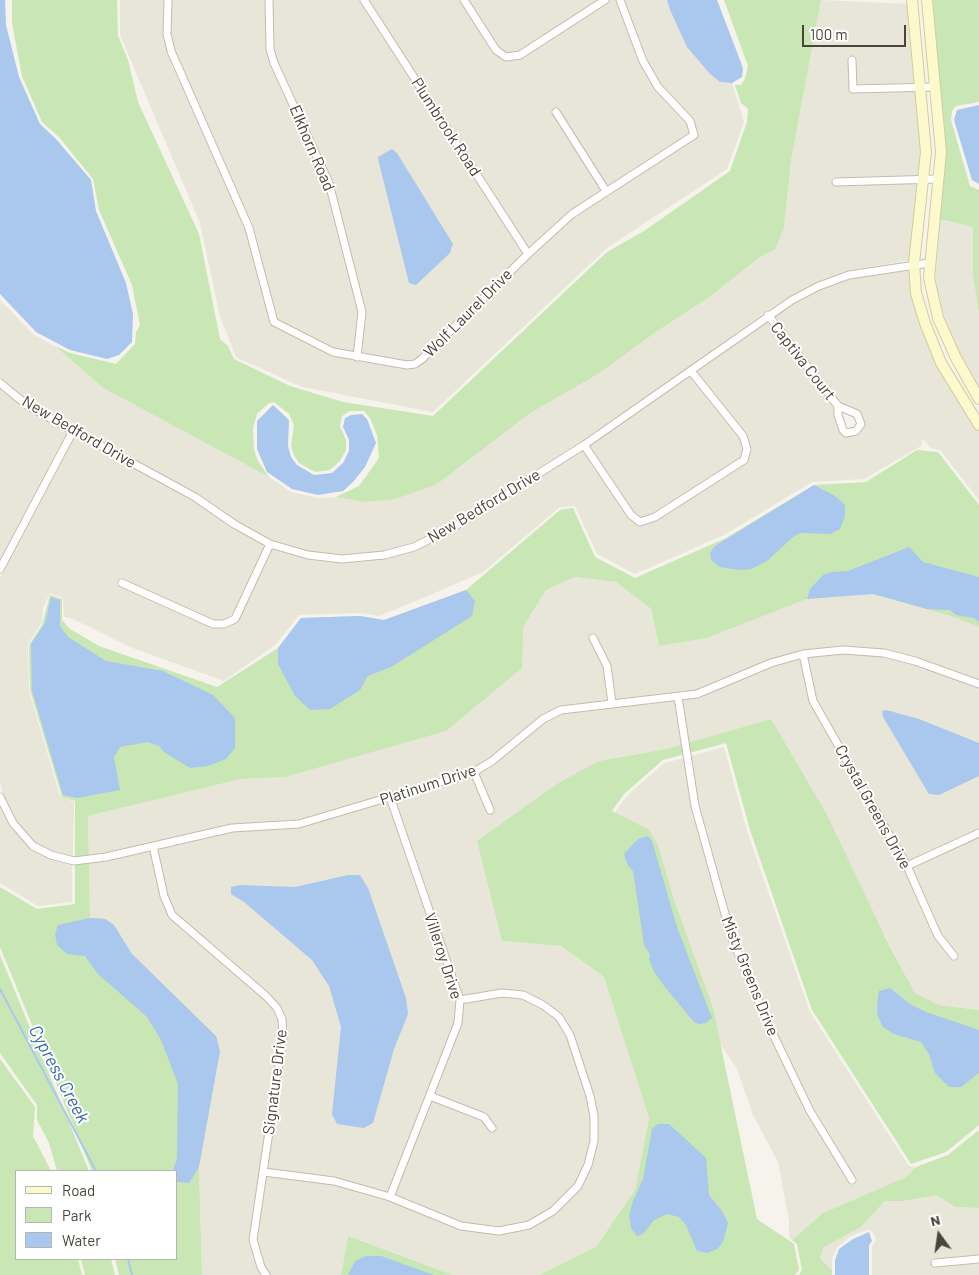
<!DOCTYPE html>
<html>
<head>
<meta charset="utf-8">
<style>
  body { margin:0 }
  #map { position:relative; width:979px; height:1275px; overflow:hidden; background:#f5f3eb; font-family:Barlow,sans-serif }
  canvas { display:block }
  .legend { position:absolute; left:15px; top:1170px; width:162px; height:90px; box-sizing:border-box; background:#fff; border:1px solid #b6b5b0; margin:0; padding:6px 9px; list-style:none; font-size:15px; color:#494539 }
  .legend li { display:flex; align-items:center; gap:10px; height:25px }
  .legend b { width:25px; border:1px solid #b6b5b0 }
  .north { position:absolute; left:914px; top:1210px; width:50px; height:50px; -webkit-text-stroke:4px #fff; paint-order:stroke; rotate:346deg; font-size:14px; font-weight:700; line-height:20px; text-align:center; color:#494539 }
  .north::after { content:''; display:block; margin:auto; width:18px; height:22px; background:#494539; clip-path:polygon(50% 0,100% 100%,50% 72%,0 100%) }
  .scale { position:absolute; left:802px; top:25px; width:104px; height:22px; box-sizing:border-box; border:2px solid #494539; border-top:0; padding-left:6px; font-size:15px; line-height:18px; white-space:nowrap; color:#494539; -webkit-text-stroke:4px #fff; paint-order:stroke }
</style>
</head>
<body>
<div id="map">
<canvas width="979" height="1275"></canvas>
<ul class="legend">
<li><b style="height:6px;background:#fcf9cd"></b>Road</li>
<li><b style="height:14px;background:#c8e7b5"></b>Park</li>
<li><b style="height:14px;background:#aac7ee"></b>Water</li>
</ul>
<div class="north">N</div>
<div class="scale">100 m</div>
</div>
<script>
const c = document.querySelector('canvas').getContext('2d');
c.lineJoin = 'round';
function fill(path, color) { c.fillStyle = color; c.fill(path, 'evenodd'); }
const poly = rows => new Path2D(rows.map(r => 'M' + r).join(''));
function strokePath(path, color, width, dash) { c.strokeStyle = color; c.lineWidth = width; c.lineCap = dash ? 'butt' : 'round'; c.setLineDash(dash || []); c.stroke(path); }
function label(font, color, halo, rows, align = 'center') {
  c.font = font + ' Barlow,sans-serif'; c.lineWidth = 4; c.setLineDash([]); c.textBaseline = 'middle'; c.strokeStyle = halo; c.fillStyle = color; for (const [text, x, y, turn = 0] of rows) {
    c.save(); c.translate(x, y); c.rotate((+turn || 0) * Math.PI / 180); c.textAlign = isNaN(turn) ? turn : align; if (halo) c.strokeText(text, 0, 0); c.fillText(text, 0, 0); c.restore();
  }
}
fill(poly([
  [120,0,667,0,670,10,688,47,710,74,720,82,732,83,744,122,727,169,607,248,433,412,302,387,236,357,220,317,200,223,120,35],
  [821,0,908,4,915,83,857,85,855,56,848,56,850,89,854,93,916,91,921,141,919,175,832,178,833,186,918,183,910,260,847,271,818,282,790,296,768,310,689,367,581,441,452,524,413,543,383,551,342,555,308,551,272,540,236,521,197,493,29,402,0,378,0,300,34,335,55,346,103,388,269,477,291,492,318,498,336,497,364,502,395,498,436,485,529,414,598,374,656,332,708,298,763,255,775,250,784,228,791,161],
  [939,219,973,227,973,275,979,314,979,393,952,339,937,295,935,281],
  [911,268,927,343,959,402,979,431,979,500,940,450,931,448,923,439,921,446,864,479,812,482,724,535,635,574,597,554,575,506,560,507,483,572,428,596,379,616,360,613,299,615,275,645,224,681,130,647,71,618,64,617,63,598,50,593,43,608,42,622,28,644,29,691,60,796,74,802,73,857,52,852,35,842,16,821,5,802,0,782,0,577,75,436,194,501,233,528,265,546,232,615,223,620,213,620,120,578,117,585,212,628,226,628,238,621,272,549,307,559,342,563,384,559,415,551,456,531,583,450,629,518,641,526,657,521,747,461,750,447,745,434,697,372,767,320,834,407,837,427,840,432,847,437,857,435,864,425,860,412,840,403,773,316,820,290,850,279],
  [691,376,740,438,743,449,741,457,653,513,641,518,633,512,589,446],
  [0,388,26,409,68,432,0,561],
  [575,577,616,582,651,609,659,646,707,638,807,599,873,594,951,616,979,627,979,1010,939,1005,915,993,771,719,666,749,599,761,502,941,561,946,604,977,649,1118,635,1190,596,1247,540,1275,453,1275,348,1236,341,1275,202,1275,199,1167,220,1051,216,1036,132,954,114,925,90,918,88,816,241,779,285,777,522,668,522,627,546,590],
  [724,747,747,831,810,1012,909,1166,916,1167,906,1177,823,1213,792,1240,789,1237,789,1221,778,1162,753,1115,737,1069,706,1023,618,826,615,812,627,796,664,763,684,758,691,807,729,940,768,1034,807,1112,852,1185,857,1181,814,1109,775,1031,736,938,698,806,691,756],
  [0,808,10,826,32,849,50,859,72,865,72,902,38,906,0,883],
  [928,1195,936,1195,955,1207,979,1208,979,1255,931,1259,932,1267,979,1263,979,1275,872,1275,872,1247,876,1240,874,1234,869,1229,851,1236,838,1246,832,1259,832,1270,820,1258,824,1247,861,1227,885,1201,903,1201]
]), '#e8e6d9');
fill(poly([
  [12,0,117,0,118,36,128,60,138,102,199,234,220,339,228,346,234,359,290,386,343,402,433,416,607,252,644,231,730,171,747,122,748,109,741,103,735,85,741,85,745,79,748,66,724,0,821,0,791,161,784,228,775,250,763,255,708,298,656,332,598,374,529,414,436,485,395,499,364,502,336,497,359,486,379,458,377,435,370,418,364,411,350,411,342,416,340,426,346,440,346,450,340,461,330,470,315,472,299,463,294,455,291,446,294,425,289,414,274,402,269,403,257,414,253,428,254,450,258,461,269,477,103,388,55,346,70,353,116,364,135,344,136,332,140,325,132,285,99,210,93,179,59,137,42,122,22,76,12,23],
  [933,0,979,0,979,102,956,106,952,111,951,120,970,186,979,190,979,314,973,275,973,227,939,219,943,190,945,129,937,79],
  [917,450,938,452,979,505,979,627,951,616,873,594,807,599,707,638,659,646,651,609,616,582,575,577,546,590,523,627,522,668,446,731,285,777,241,779,88,816,90,918,105,919,114,925,132,954,216,1036,220,1051,199,1167,202,1275,119,1275,115,1259,176,1259,176,1171,92,1171,0,947,0,887,37,909,75,904,75,801,62,797,30,690,29,645,42,625,50,595,62,599,62,620,70,629,99,646,217,687,278,648,301,618,360,616,384,620,466,590,560,510,573,508,595,557,635,578,726,538,814,485,866,482],
  [771,719,827,815,888,943,915,993,939,1005,979,1010,979,1125,946,1152,911,1164,812,1010,750,830,726,743,663,760,624,794,612,811,649,830,658,845,674,900,713,1008,757,1219,794,1244,799,1270,795,1275,540,1275,596,1247,635,1190,649,1118,604,977,561,946,502,941,477,841,557,784,599,761,666,749],
  [0,955,89,1171,57,1171,49,1143,37,1120,37,1105,0,1053],
  [0,1059,35,1107,33,1136,51,1171,16,1171,16,1259,78,1259,82,1275,0,1275],
  [979,1130,979,1208,955,1207,936,1195,903,1201,885,1201,861,1227,824,1247,820,1258,832,1270,832,1275,799,1275,802,1270,797,1244,792,1240,823,1213,906,1177,916,1167,948,1155],
  [348,1236,453,1275,341,1275],
  [81,1259,111,1259,115,1275,85,1275]
]), '#c8e7b5');
fill(poly([
  [0,0,5,0,6,25,19,77,40,124,56,139,91,180,96,211,126,283,133,314,132,342,119,355,107,359,70,350,36,332,0,294],
  [667,0,717,0,743,68,742,77,732,83,720,82,710,74,687,47,670,10],
  [979,105,979,184,972,180,954,120,957,110],
  [392,149,397,153,453,244,450,253,416,285,409,283,379,163,378,157],
  [273,405,289,420,288,446,291,457,297,465,314,475,332,473,343,463,349,451,349,440,343,427,345,418,351,415,362,414,367,419,376,443,365,467,353,482,343,491,318,495,292,489,267,472,257,449,257,421],
  [814,485,835,496,845,505,845,516,840,529,830,534,800,533,793,537,767,561,751,569,738,570,720,567,711,560,710,553,715,546],
  [909,547,923,562,979,577,979,622,974,618,956,615,950,610,927,609,873,594,807,599,810,589,823,575,831,572,848,571],
  [466,590,475,601,472,616,391,667,368,676,360,690,330,709,310,710,295,696,278,664,278,648,301,618,360,616,384,620],
  [51,597,60,600,60,626,68,637,106,661,163,671,213,695,235,718,235,748,226,759,208,766,190,768,164,752,159,746,148,742,120,747,114,757,120,790,77,798,63,795,32,691,31,644,45,623],
  [886,710,919,719,979,743,979,776,939,795,929,794,883,717,882,711],
  [648,836,652,841,677,927,712,1018,706,1023,699,1024,694,1022,665,987,654,972,649,959,650,955,644,945,633,871,627,864,624,854,638,839],
  [348,875,360,875,368,888,406,998,408,1014,394,1049,373,1123,364,1128,337,1124,332,1114,341,1027,329,986,312,960,244,902,231,894,231,887,240,885,295,887],
  [90,918,105,919,114,925,132,954,216,1036,220,1051,199,1167,189,1183,177,1182,176,1171,173,1171,177,1158,178,1084,161,1040,147,1017,98,974,85,956,67,954,57,945,55,934,58,925],
  [890,988,910,1004,926,1012,979,1030,979,1073,961,1087,949,1087,935,1073,929,1054,921,1042,894,1034,883,1027,877,1014,878,996,879,991],
  [658,1124,669,1124,706,1158,709,1195,722,1211,728,1223,723,1242,717,1249,707,1253,697,1251,686,1225,679,1217,667,1214,654,1220,643,1234,637,1236,631,1228,629,1216,633,1201,643,1179,652,1129],
  [869,1232,872,1241,869,1245,869,1275,835,1275,835,1260,839,1249,853,1239],
  [366,1256,381,1256,434,1275,348,1275,355,1261]
]), '#aac7ee');
strokePath(poly([
  [0,989,96,1171],
  [128,1259,132,1275]
]), '#aac7ee', 2);
const street = poly([
  [168,0,167,34,171,51,249,228,274,322,333,352,407,365,415,364,422,359,528,254,572,214,694,135,690,121,658,87,643,61,620,0],
  [269,0,270,49,274,63,329,183,362,312,357,357],
  [364,0,528,254],
  [464,0,496,50,506,57,520,55,605,0],
  [852,60,853,89,934,87],
  [556,112,606,191],
  [836,182,937,179],
  [768,315,838,406,838,415,843,430,846,433,856,431,861,424,857,414,838,406],
  [0,383,28,406,195,497,234,524,270,544,308,555,342,559,384,555,414,547,454,527,584,445,792,300,819,286,849,275,929,263],
  [584,445,631,515,640,522,655,517,744,460,747,449,743,436,691,371],
  [0,569,73,431],
  [122,583,213,624,224,624,235,619,270,544],
  [593,638,607,666,612,703],
  [803,654,813,701,907,866,938,936,954,956],
  [678,697,695,806,732,939,772,1032,810,1111,852,1180],
  [474,772,490,810],
  [0,797,13,823,33,846,51,855,74,861,106,857,232,828,299,824,474,772,492,761,543,719,561,710,697,694,771,663,803,654,843,650,884,653,915,661,979,684],
  [153,846,164,896,172,915,266,996,277,1008,282,1019,283,1037,253,1240,261,1267,266,1275],
  [907,866,979,833],
  [430,1096,484,1117,492,1128],
  [264,1172,334,1181,390,1197,461,1226,499,1231,529,1225,553,1211,578,1186,588,1165,594,1141,594,1116,590,1096,570,1035,559,1017,543,1005,523,995,502,993,460,1000],
  [390,1197,458,1023,460,1000,390,797],
  [935,1263,979,1259]
]);
const secondary = poly([
  [912,0,926,152,914,263,916,293,925,323,941,363,979,425],
  [927,0,941,152,929,278,938,318,956,358,979,399]
]);
strokePath(street, '#c0bdad', 9);
strokePath(secondary, '#d2cd9c', 12);
strokePath(street, '#fff', 7);
strokePath(secondary, '#fcf9cd', 10);
label('16px', '#494539', '#fff', [
  ["Plumbrook Road",446,127,57],
  ["Elkhorn Road",312,148,67],
  ["Wolf Laurel Drive",468,313,-45],
  ["Captiva Court",803,361,52],
  ["New Bedford Drive",79,432,30],
  ["New Bedford Drive",484,506,-31],
  ["Platinum Drive",428,785,-18],
  ["Crystal Greens Drive",873,807,61],
  ["Villeroy Drive",443,956,72],
  ["Misty Greens Drive",750,976,68],
  ["Signature Drive",275,1082,-83]
]);
label('italic 18px', '#3568b1', '#fff', [
  ["Cypress Creek",59,1074,62]
]);
</script>
</body>
</html>
